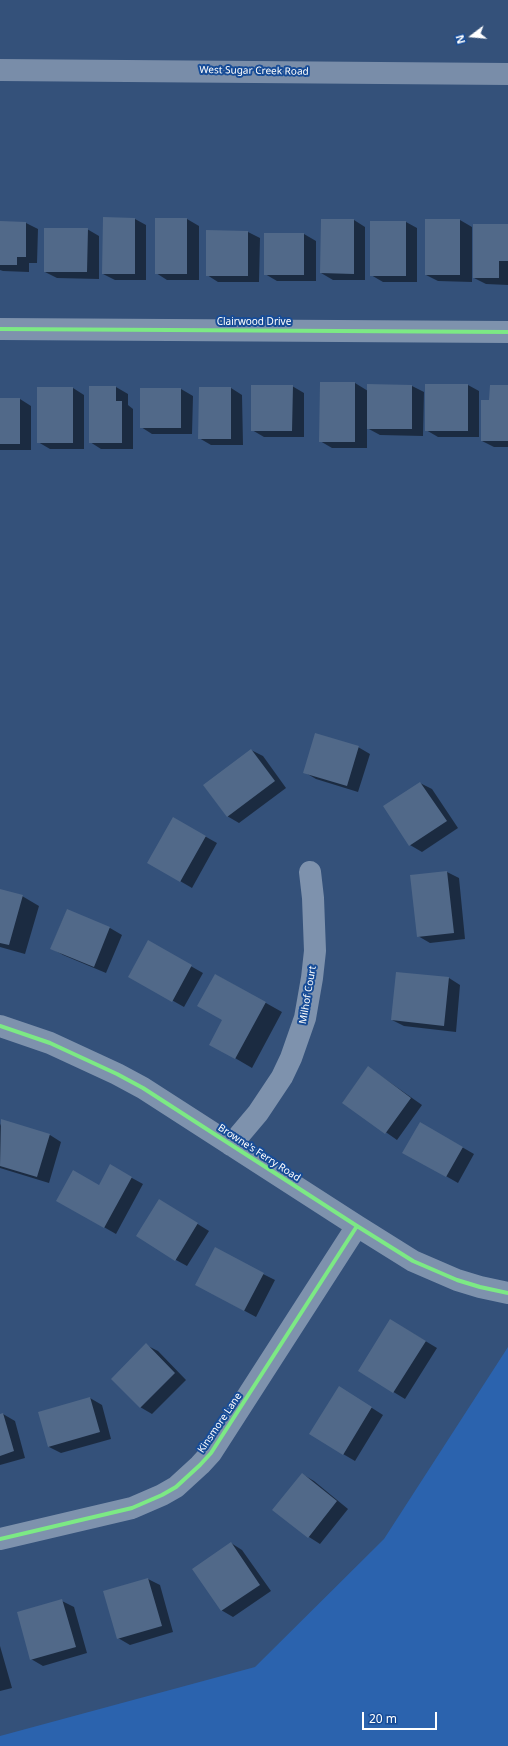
<!DOCTYPE html>
<html>
<head>
<meta charset="utf-8">
<style>
  body { margin:0 }
  #map { position:relative; width:508px; height:1746px; overflow:hidden; background:#34517a; font-family:"Noto Sans",sans-serif }
  canvas { display:block }
  .north { position:absolute; left:452px; top:16px; width:40px; height:40px; -webkit-text-stroke:3px #174c97; paint-order:stroke; rotate:254deg; font-size:11px; font-weight:700; line-height:16px; text-align:center; color:#fff }
  .north::after { content:''; display:block; margin:auto; width:14px; height:18px; background:#fff; clip-path:polygon(50% 0,100% 100%,50% 72%,0 100%) }
  .scale { position:absolute; left:362px; top:1712px; width:75px; height:18px; box-sizing:border-box; border:2px solid #fff; border-top:0; padding-left:5px; font-size:12px; line-height:14px; white-space:nowrap; color:#fff; -webkit-text-stroke:3px #174c97; paint-order:stroke }
</style>
</head>
<body>
<div id="map">
<canvas width="508" height="1746"></canvas>
<div class="north">N</div>
<div class="scale">20 m</div>
</div>
<script>
const c = document.querySelector('canvas').getContext('2d');
c.lineJoin = 'round';
function fill(path, color) { c.fillStyle = color; c.fill(path, 'evenodd'); }
const poly = rows => new Path2D(rows.map(r => 'M' + r).join(''));
function strokePath(path, color, width, dash) { c.strokeStyle = color; c.lineWidth = width; c.lineCap = dash ? 'butt' : 'round'; c.setLineDash(dash || []); c.stroke(path); }
function label(font, color, halo, rows, align = 'center') {
  c.font = font + ' "Noto Sans",sans-serif'; c.lineWidth = 4; c.setLineDash([]); c.textBaseline = 'middle'; c.strokeStyle = halo; c.fillStyle = color; for (const [text, x, y, turn = 0] of rows) {
    c.save(); c.translate(x, y); c.rotate((+turn || 0) * Math.PI / 180); c.textAlign = isNaN(turn) ? turn : align; if (halo) c.strokeText(text, 0, 0); c.fillText(text, 0, 0); c.restore();
  }
}
fill(poly([
  [508,1347,508,1746,0,1746,0,1736,255,1667,384,1539]
]), '#2b63ae');
fill(poly([
  [135,219,146,225,146,280,115,280,103,274],
  [156,219,187,219,199,226,199,280,167,280,156,273],
  [354,220,365,227,365,280,333,280,321,273],
  [426,220,460,220,472,227,472,282,438,281,426,275],
  [0,222,26,223,38,229,37,263,29,263,29,272,3,271,0,270],
  [406,222,417,228,417,282,383,282,371,275],
  [508,225,508,285,486,284,474,278],
  [87,229,99,236,99,279,57,278,45,272],
  [248,232,260,238,259,282,218,282,207,275],
  [265,234,304,234,316,241,316,281,277,281,265,274],
  [321,383,355,383,368,391,412,386,424,392,423,436,380,435,367,428,367,448,332,448,320,441],
  [468,385,479,391,479,437,438,437,426,430],
  [292,386,304,393,304,437,264,437,252,430],
  [508,386,508,447,494,447,482,441],
  [90,387,116,387,128,394,128,405,133,409,133,449,101,449,90,442],
  [73,388,84,395,84,449,50,449,38,442],
  [231,388,242,395,243,445,211,445,199,438],
  [181,389,193,396,192,434,152,434,141,427],
  [0,399,20,399,31,406,31,450,0,450],
  [358,747,370,754,358,792,316,779,304,772],
  [251,750,263,756,286,788,239,823,227,816],
  [420,783,432,789,458,828,422,852,410,845],
  [174,819,217,843,192,888,149,863],
  [447,872,459,878,465,939,430,943,418,936],
  [0,890,22,896,39,906,25,954,0,947],
  [67,910,110,928,122,935,106,973,63,955,51,948],
  [148,942,203,973,184,1007,129,976],
  [216,975,282,1012,252,1068,211,1044,224,1020],
  [449,978,460,985,456,1032,404,1026,392,1020],
  [368,1067,422,1105,397,1140,343,1102],
  [2,1121,50,1135,61,1142,49,1183,0,1168,0,1126],
  [420,1123,474,1154,458,1183,404,1152],
  [110,1166,143,1184,116,1234,58,1201,99,1186],
  [170,1207,209,1231,187,1266,176,1260],
  [263,1274,275,1280,256,1317,208,1291],
  [402,1327,437,1348,405,1399,359,1371],
  [146,1345,158,1351,186,1380,152,1414,140,1407],
  [350,1394,383,1415,355,1461,343,1454],
  [90,1398,102,1405,111,1439,61,1453,49,1447,40,1413],
  [3,1414,15,1421,25,1458,0,1465,0,1415],
  [302,1474,314,1481,348,1509,320,1544,309,1537,274,1510],
  [231,1543,242,1550,271,1591,233,1617,221,1610],
  [148,1579,160,1585,173,1632,130,1645,118,1638],
  [62,1601,74,1607,87,1653,43,1666,31,1659],
  [0,1646,12,1688,0,1691]
]), '#0007');
fill(poly([
  [103,217,135,218,135,274,102,274],
  [155,218,187,218,187,274,155,274],
  [321,219,354,219,354,274,320,273],
  [425,219,460,219,460,275,425,275],
  [0,221,26,222,26,257,17,257,17,265,0,265],
  [370,221,406,221,406,276,370,276],
  [473,224,508,224,508,261,499,261,499,278,473,278],
  [44,228,88,228,87,272,44,272],
  [206,230,248,231,248,276,206,276],
  [264,233,304,233,304,275,264,275],
  [320,382,355,382,355,442,319,442],
  [367,384,412,385,412,429,367,429],
  [425,384,468,384,468,431,425,431],
  [251,385,293,385,292,431,251,431],
  [490,385,508,385,508,441,481,441,481,400,489,400],
  [89,386,116,386,116,401,122,401,122,443,89,443],
  [37,387,73,387,73,443,37,443],
  [199,387,231,387,231,439,198,439],
  [140,388,181,388,181,428,140,428],
  [0,398,20,398,20,444,0,444],
  [315,733,359,746,347,786,303,773],
  [251,749,275,781,227,817,203,785],
  [420,782,447,821,409,846,383,806],
  [173,817,206,836,180,882,147,863],
  [447,871,454,933,417,937,410,875],
  [0,889,23,895,9,945,0,943],
  [67,909,110,927,94,967,50,949],
  [148,940,192,965,172,1002,128,977],
  [396,972,449,977,444,1026,391,1020],
  [215,974,266,1002,235,1059,209,1045,222,1020,197,1006],
  [368,1066,411,1098,385,1134,342,1103],
  [1,1119,50,1134,37,1177,0,1166],
  [420,1122,463,1147,446,1177,402,1153],
  [110,1164,132,1177,104,1228,56,1201,73,1170,99,1185],
  [159,1199,198,1223,175,1261,136,1236],
  [215,1247,264,1273,244,1311,195,1285],
  [390,1319,426,1341,393,1393,358,1371],
  [146,1343,175,1373,140,1408,111,1379],
  [339,1386,372,1407,343,1455,309,1434],
  [90,1397,100,1432,48,1447,38,1412],
  [3,1413,14,1451,0,1456,0,1414],
  [302,1473,337,1501,308,1538,272,1510],
  [231,1542,260,1585,221,1611,192,1569],
  [148,1578,162,1626,117,1639,103,1591],
  [62,1599,76,1647,30,1660,17,1612]
]), '#516989');
strokePath(poly([
  [0,329,508,332],
  [0,1026,50,1043,117,1074,143,1088,357,1226,413,1261,457,1280,480,1287,508,1293],
  [231,1145,258,1113,282,1077,291,1058,305,1018,312,978,315,951,313,898,310,872],
  [0,1539,132,1508,162,1495,176,1487,200,1465,211,1453,357,1226]
]), '#7e92ad', 22);
strokePath(poly([
  [0,70,508,74]
]), '#798da9', 22);
strokePath(poly([
  [0,329,508,332],
  [0,1026,50,1043,117,1074,143,1088,357,1226,413,1261,457,1280,480,1287,508,1293],
  [0,1539,132,1508,162,1495,176,1487,200,1465,211,1453,357,1226]
]), '#7ce984', 4);
label('10px', '#fff', '#174c97', [
  ["West Sugar Creek Road",254,71,1],
  ["Clairwood Drive",254,322],
  ["Milhof Court",308,995,-80],
  ["Browne's Ferry Road",259,1153,33],
  ["Kinsmore Lane",220,1423,-56]
]);
</script>
</body>
</html>
